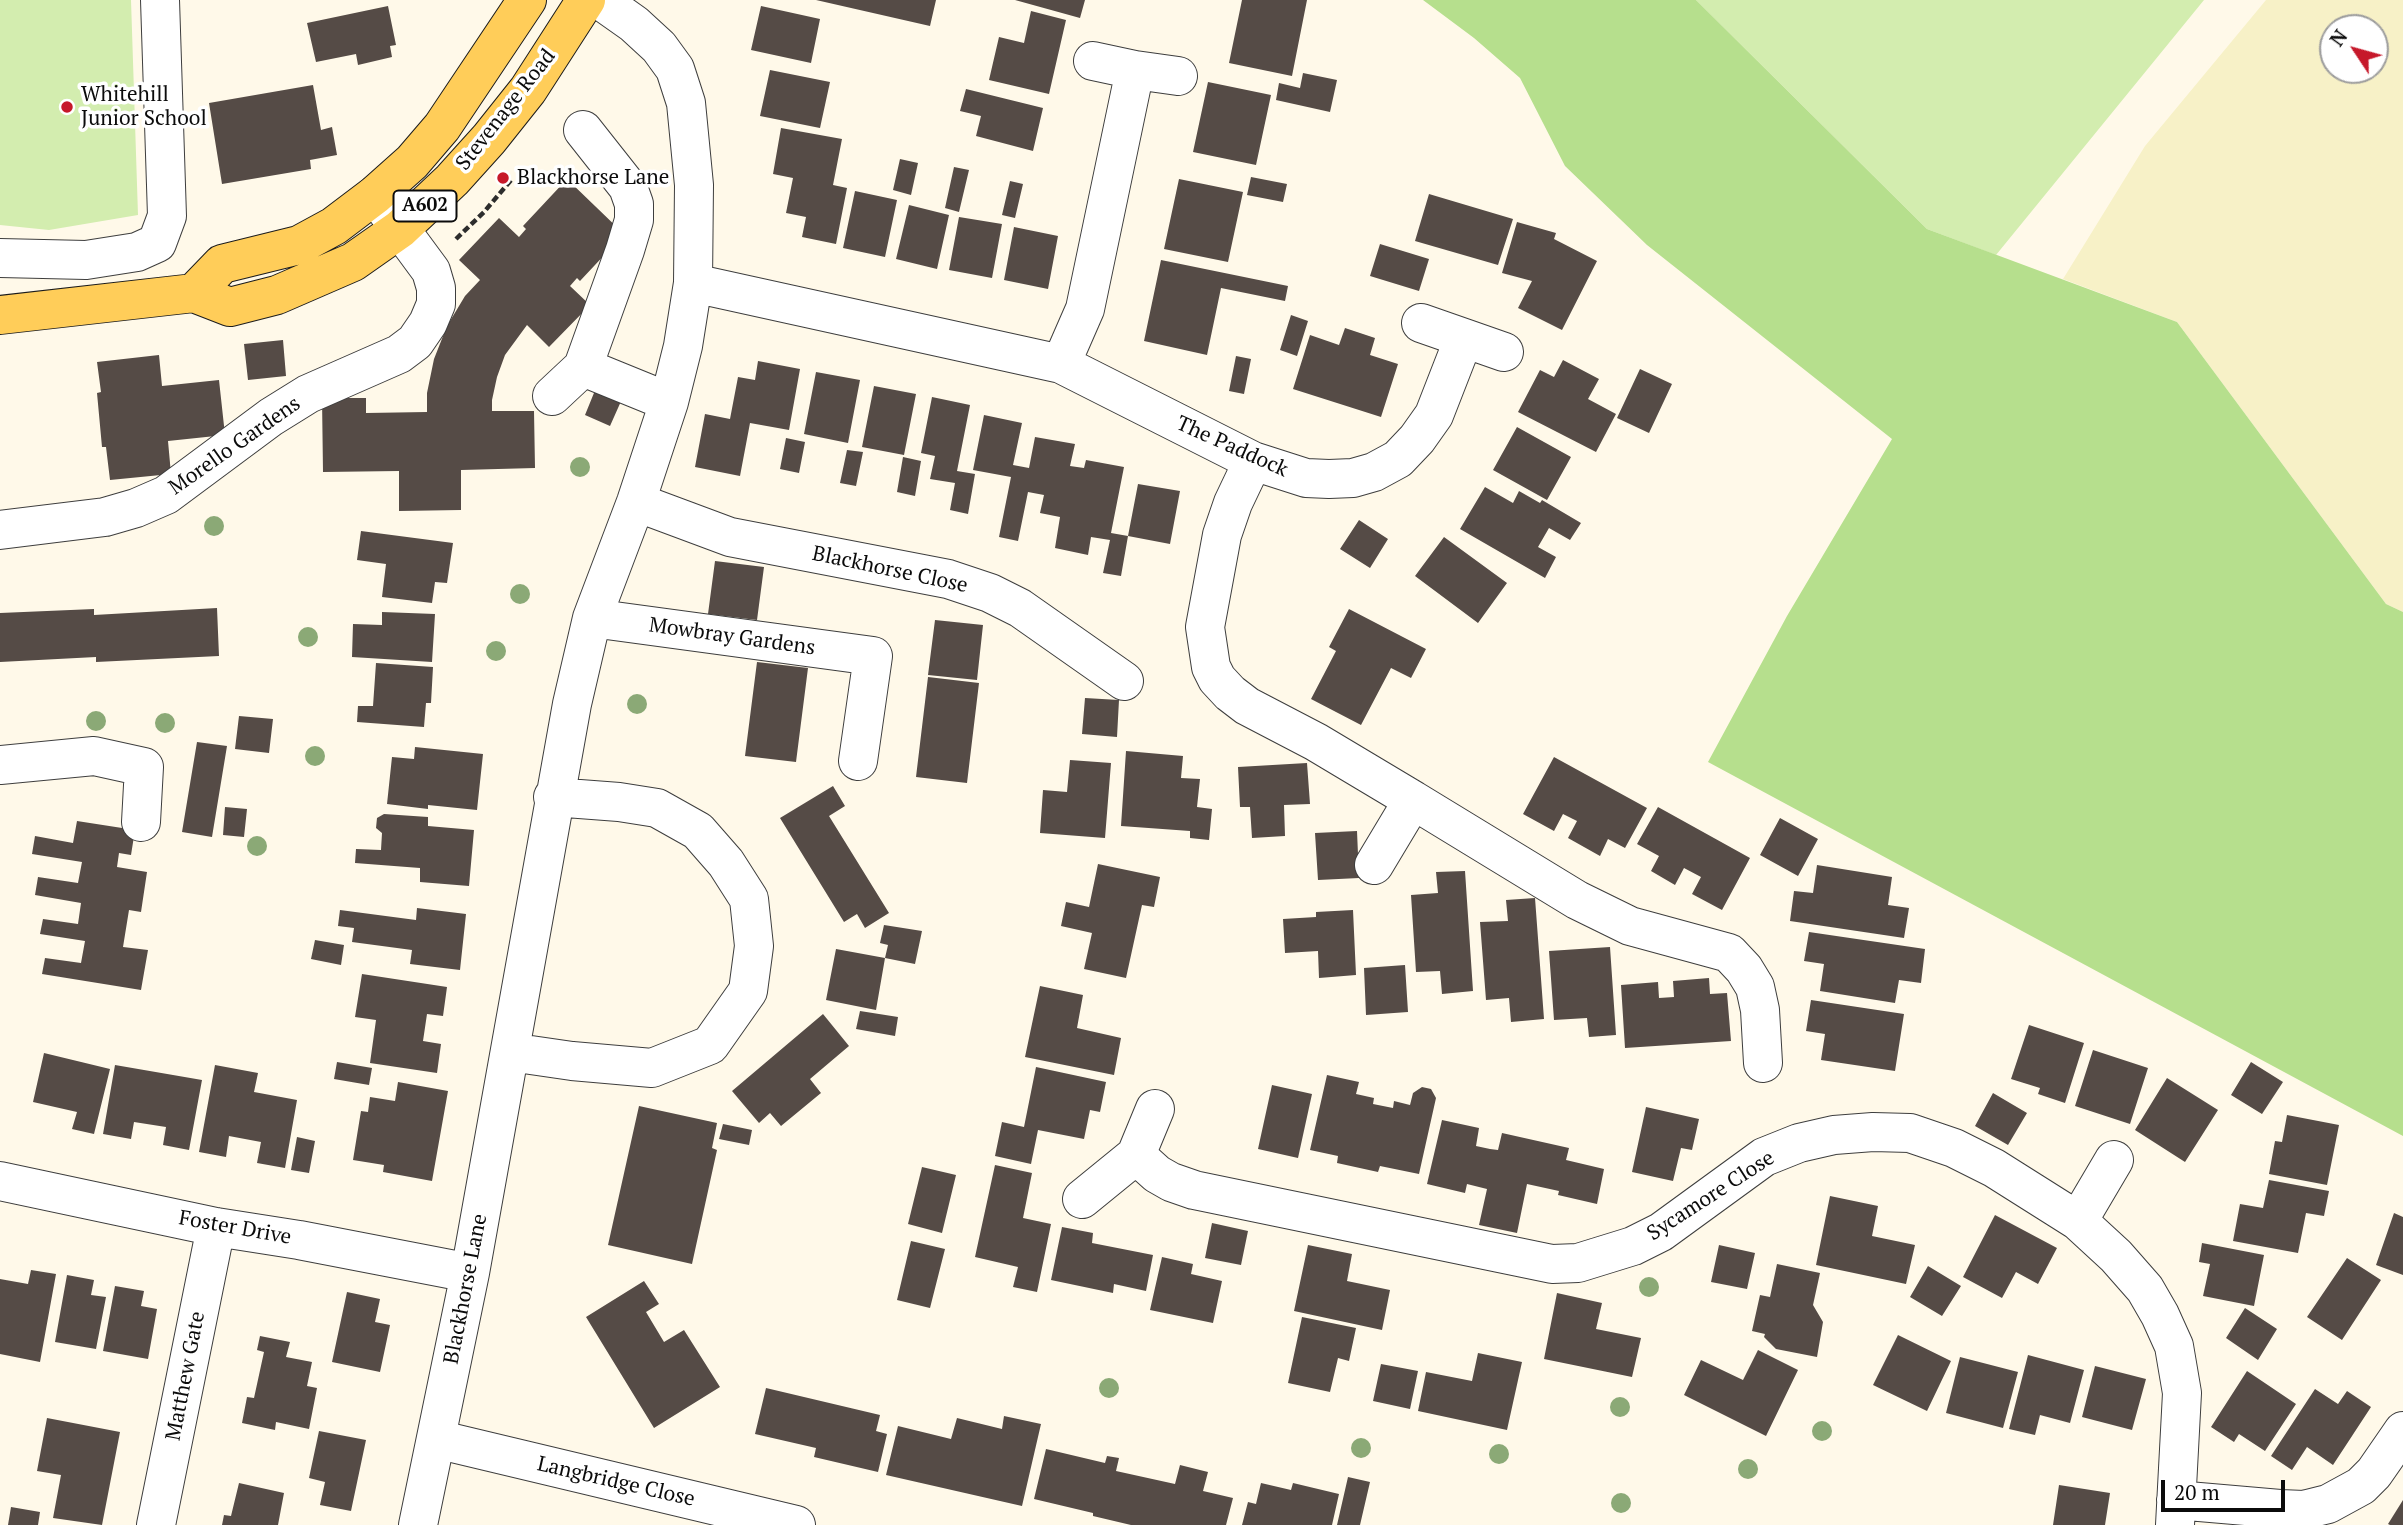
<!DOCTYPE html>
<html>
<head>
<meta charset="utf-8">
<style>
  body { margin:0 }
  #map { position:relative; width:2403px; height:1525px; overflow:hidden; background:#fff9e9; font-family:"PT Serif",serif }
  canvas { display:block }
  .north { position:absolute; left:2319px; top:14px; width:70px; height:70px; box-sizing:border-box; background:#fff; border:2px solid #9d9d9d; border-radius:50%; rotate:306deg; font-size:19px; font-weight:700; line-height:28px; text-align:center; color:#0b0b0b }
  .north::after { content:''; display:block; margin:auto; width:24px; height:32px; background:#c6182a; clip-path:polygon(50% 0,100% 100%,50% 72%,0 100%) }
  .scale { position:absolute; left:2161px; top:1480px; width:124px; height:32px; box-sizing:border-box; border:4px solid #0b0b0b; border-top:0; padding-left:9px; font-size:21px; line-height:24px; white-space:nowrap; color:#0b0b0b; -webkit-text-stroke:5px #fff; paint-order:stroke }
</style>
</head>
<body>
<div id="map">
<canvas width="2403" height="1525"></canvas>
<div class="north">N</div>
<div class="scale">20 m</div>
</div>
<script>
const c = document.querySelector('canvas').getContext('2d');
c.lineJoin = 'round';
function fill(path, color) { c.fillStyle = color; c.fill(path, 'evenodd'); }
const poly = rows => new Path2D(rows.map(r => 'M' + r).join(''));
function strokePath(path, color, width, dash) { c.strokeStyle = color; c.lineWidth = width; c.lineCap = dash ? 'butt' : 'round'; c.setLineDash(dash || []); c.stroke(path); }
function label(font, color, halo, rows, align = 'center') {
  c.font = font + ' "PT Serif",serif'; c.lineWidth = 7; c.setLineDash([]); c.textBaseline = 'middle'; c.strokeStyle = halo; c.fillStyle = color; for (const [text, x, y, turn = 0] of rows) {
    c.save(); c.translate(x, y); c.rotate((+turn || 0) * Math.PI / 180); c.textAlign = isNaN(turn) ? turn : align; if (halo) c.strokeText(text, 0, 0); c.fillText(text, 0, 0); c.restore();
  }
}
fill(poly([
  [2266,0,2403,0,2403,612,2386,604,2177,322,2063,279,2145,146],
  [2333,28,2375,28,2375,70,2333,70]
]), '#f7f1c7');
fill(poly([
  [0,0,131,0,138,215,49,230,0,225],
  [1696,0,2204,0,1996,255,1927,229]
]), '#d3edaf');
fill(poly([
  [1423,0,1696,0,1927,229,2177,322,2386,604,2403,612,2403,1136,1708,762,1787,616,1892,439,1647,245,1565,166,1520,78,1474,38]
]), '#b6df8d');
fill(poly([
  [816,0,936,0,930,26],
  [1015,0,1085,0,1080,18],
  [1242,0,1307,0,1292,76,1229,63],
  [388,6,396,45,390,46,392,57,358,65,356,54,316,62,307,23],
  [761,6,820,19,811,63,751,50],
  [1031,11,1066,20,1049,94,989,80,999,37,1024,43],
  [770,70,830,82,820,128,760,116],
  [1303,73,1337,80,1330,112,1276,100,1279,83,1300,88],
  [1208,82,1271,95,1256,165,1193,152],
  [313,85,321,130,332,127,337,155,310,160,311,169,222,184,209,103],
  [966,89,1043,108,1033,151,976,136,981,116,960,111],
  [781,128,842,139,833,185,847,188,836,244,802,237,806,217,786,213,793,178,773,174],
  [900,159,918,163,911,195,893,190],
  [954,167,969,170,959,212,945,208],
  [1251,177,1287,184,1283,202,1247,195],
  [567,179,624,234,580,281,577,278,570,286,590,305,549,347,527,325,505,355,497,377,492,400,492,411,534,411,535,468,461,470,461,510,399,511,399,471,323,472,322,398,366,398,366,413,427,412,427,393,434,359,447,326,465,296,480,280,459,260,499,218,519,237,526,229,523,226],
  [1179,179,1243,192,1228,262,1164,249],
  [1010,181,1023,184,1015,218,1002,215],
  [855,191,897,200,885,257,843,248],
  [1429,194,1513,219,1498,265,1415,241],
  [909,205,949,215,937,269,896,259],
  [959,217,1002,224,992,278,949,270],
  [1517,222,1556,233,1554,239,1597,261,1562,330,1518,308,1532,281,1502,273],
  [1014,227,1058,236,1048,289,1004,280],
  [1380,244,1429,259,1419,291,1370,276],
  [1161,260,1288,286,1285,301,1221,288,1207,355,1144,341],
  [1291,315,1308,321,1297,356,1280,350],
  [1345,328,1375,338,1370,355,1398,364,1381,417,1293,389,1310,335,1339,345],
  [283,340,286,376,248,380,244,344],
  [159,355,162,386,219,380,225,435,168,441,171,474,110,480,106,447,102,447,97,393,101,392,97,362],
  [1236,356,1251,359,1244,394,1229,391],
  [1563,360,1599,379,1588,399,1616,414,1596,452,1518,412,1540,370,1554,377],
  [758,361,800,369,789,430,750,423,740,476,695,467,705,414,730,419,738,377,755,380],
  [1640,369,1672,384,1649,433,1617,418],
  [816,372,860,380,848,443,804,434],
  [874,386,916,394,904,455,862,447],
  [596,388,622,399,610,426,585,415],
  [932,397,970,405,957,471,975,474,968,514,950,510,955,483,930,479,935,456,921,453],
  [984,415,1022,423,1013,465,1029,468,1035,437,1075,444,1070,466,1084,468,1086,460,1124,467,1111,533,1128,536,1121,576,1103,573,1110,540,1091,537,1088,555,1055,548,1060,517,1040,513,1044,495,1028,492,1018,541,999,537,1011,477,973,470],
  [1517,427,1571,457,1547,500,1493,470],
  [786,438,805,442,799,473,780,469],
  [847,450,863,452,856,486,840,483],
  [903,457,921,461,915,496,897,492],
  [1138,484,1180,491,1170,544,1128,536],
  [1485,487,1513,503,1519,491,1540,503,1542,500,1581,523,1570,540,1549,528,1538,547,1556,557,1545,578,1460,529],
  [1359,520,1388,539,1370,568,1340,549],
  [361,531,453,543,447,583,435,582,432,603,382,597,386,564,357,560],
  [1444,537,1507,583,1478,623,1415,576],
  [715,561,764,567,757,620,708,614],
  [217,608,219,656,96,662,96,657,0,662,0,613,94,609,94,615],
  [1349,609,1426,649,1411,678,1391,668,1361,725,1311,699,1336,651,1329,647],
  [382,612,435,614,432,662,352,657,353,624,382,625],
  [935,620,983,625,977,680,928,675],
  [757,662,808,668,796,762,745,756],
  [376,663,433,667,431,703,426,703,424,727,357,722,358,706,373,706],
  [928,677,979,683,967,783,916,777],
  [1085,698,1119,700,1117,737,1082,734],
  [239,716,273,719,269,753,235,749],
  [197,742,227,746,212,837,182,832],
  [415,747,483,754,477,810,428,805,428,809,387,804,392,757,414,759],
  [1126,751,1183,756,1181,778,1200,779,1197,807,1212,809,1209,840,1190,838,1190,831,1121,826],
  [1554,757,1647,808,1625,848,1608,839,1600,856,1568,838,1577,821,1563,814,1554,831,1523,814],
  [1070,760,1111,763,1105,838,1040,833,1043,790,1067,792],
  [1307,763,1310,804,1284,805,1285,836,1252,838,1250,807,1240,807,1238,767],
  [833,786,845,806,829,816,889,913,865,928,857,914,844,922,780,818],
  [225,807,247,809,244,837,223,835],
  [1658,807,1750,858,1722,910,1692,894,1701,877,1684,868,1675,885,1651,871,1659,856,1637,844],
  [384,814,428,817,428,826,474,830,469,886,420,882,420,868,355,863,356,849,381,850,382,833,376,828,377,818],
  [1780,818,1818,839,1798,876,1760,855],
  [77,821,135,830,131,855,119,853,117,867,147,872,141,912,129,910,123,947,148,950,141,990,42,974,45,958,81,963,85,941,40,934,43,919,78,924,81,903,35,895,38,877,78,883,82,862,32,854,35,836,73,843],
  [1357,831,1359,878,1318,880,1315,833],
  [1098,864,1160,877,1154,907,1142,905,1126,978,1084,969,1092,933,1061,926,1066,902,1089,907],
  [1817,865,1892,877,1888,905,1909,908,1904,938,1790,921,1794,891,1813,893],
  [1465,871,1473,991,1442,994,1440,971,1416,972,1411,895,1438,893,1436,872],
  [1535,898,1544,1019,1511,1022,1509,998,1486,1000,1480,922,1508,921,1506,900],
  [417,908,466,914,460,970,410,964,412,950,352,942,354,928,338,926,340,910,416,920],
  [1353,910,1356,975,1319,978,1318,951,1285,953,1283,919,1316,917,1316,912],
  [884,925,922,931,915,964,885,958,876,1010,826,1000,836,949,885,958,888,945,880,943],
  [1809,932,1925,949,1921,983,1899,980,1895,1003,1820,991,1824,964,1804,961],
  [315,940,344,945,341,965,311,959],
  [1610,947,1616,1035,1589,1037,1587,1018,1554,1020,1549,951],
  [1405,965,1408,1012,1366,1015,1364,968],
  [362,974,447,987,443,1016,427,1014,423,1041,441,1044,437,1073,370,1063,376,1020,355,1017],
  [1709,978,1710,994,1727,993,1731,1041,1625,1048,1621,985,1658,982,1659,998,1674,997,1673,981],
  [1040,986,1083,995,1077,1028,1121,1038,1114,1075,1025,1057],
  [1811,1000,1904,1014,1895,1071,1821,1060,1825,1034,1806,1031],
  [860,1011,898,1017,895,1036,856,1029],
  [823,1014,849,1046,810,1079,821,1093,781,1126,770,1113,759,1123,732,1091],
  [2029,1025,2084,1043,2065,1103,2038,1094,2040,1088,2011,1079],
  [2093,1050,2148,1068,2130,1124,2075,1106],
  [44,1053,110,1069,94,1134,72,1129,77,1112,33,1102],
  [337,1062,372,1068,369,1085,334,1079],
  [2251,1062,2283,1082,2262,1114,2231,1095],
  [115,1065,202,1080,189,1150,163,1145,166,1127,134,1122,131,1139,103,1134],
  [215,1065,258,1073,254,1092,297,1100,285,1168,257,1163,261,1142,229,1136,226,1157,199,1152],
  [1036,1067,1106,1082,1100,1112,1090,1110,1084,1139,1038,1130,1031,1164,995,1156,1002,1122,1024,1127],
  [1327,1075,1359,1082,1356,1094,1374,1098,1373,1104,1393,1108,1394,1101,1410,1105,1413,1093,1422,1087,1431,1089,1436,1098,1419,1174,1380,1166,1378,1172,1337,1163,1338,1156,1310,1150],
  [2167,1078,2218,1110,2185,1162,2135,1130],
  [398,1082,448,1091,432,1181,383,1172,384,1165,353,1160,361,1111,368,1112,370,1097,395,1101],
  [1272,1085,1312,1094,1298,1158,1258,1149],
  [1993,1093,2027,1113,2008,1145,1975,1126],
  [639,1106,717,1123,712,1148,717,1150,692,1264,608,1245],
  [1646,1107,1699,1119,1692,1150,1681,1148,1673,1181,1632,1172],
  [2287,1115,2339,1125,2327,1185,2269,1174,2275,1141,2282,1142],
  [1442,1120,1479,1128,1476,1146,1490,1149,1498,1150,1502,1133,1569,1148,1566,1160,1604,1169,1597,1204,1558,1195,1559,1191,1527,1184,1517,1233,1479,1225,1487,1189,1467,1184,1465,1193,1427,1184],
  [723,1124,752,1130,749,1145,719,1139],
  [297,1137,315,1141,309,1173,291,1170],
  [995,1165,1032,1173,1023,1218,1051,1224,1037,1292,1013,1287,1018,1267,975,1257],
  [922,1167,956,1175,942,1233,908,1224],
  [2269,1180,2329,1191,2324,1216,2306,1213,2298,1253,2233,1241,2240,1204,2263,1208],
  [1830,1196,1878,1206,1872,1236,1915,1245,1906,1284,1816,1265],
  [2394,1213,2403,1217,2403,1275,2376,1265],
  [1995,1215,2057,1248,2038,1284,2016,1272,2002,1298,1963,1277],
  [1212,1223,1248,1231,1241,1265,1205,1258],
  [1062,1227,1093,1233,1092,1243,1153,1255,1146,1291,1114,1284,1113,1293,1051,1280],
  [911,1241,945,1249,930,1308,897,1300],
  [2202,1243,2264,1255,2254,1306,2203,1296,2210,1264,2199,1262],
  [1308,1245,1352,1254,1347,1281,1390,1290,1382,1330,1294,1311],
  [1719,1245,1755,1253,1747,1289,1711,1282],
  [1162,1257,1193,1264,1191,1274,1222,1281,1213,1323,1150,1310],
  [2347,1258,2381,1280,2342,1340,2307,1317],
  [1777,1264,1820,1273,1813,1305,1823,1322,1817,1357,1776,1349,1764,1337,1765,1334,1752,1331,1760,1295,1770,1297],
  [1928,1266,1961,1286,1942,1316,1910,1297],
  [31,1270,56,1274,40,1362,0,1354,0,1279,28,1284],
  [67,1275,94,1280,91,1295,106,1297,96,1349,55,1342],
  [644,1281,659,1304,646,1312,664,1342,684,1330,720,1387,654,1428,586,1317],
  [115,1286,144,1291,141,1306,157,1309,148,1359,103,1351],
  [347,1292,380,1299,375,1322,390,1325,380,1372,332,1362],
  [1557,1293,1602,1303,1596,1329,1641,1338,1632,1377,1544,1359],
  [2245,1308,2277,1329,2258,1360,2226,1338],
  [1302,1317,1356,1328,1349,1361,1338,1358,1330,1392,1288,1383],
  [1898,1335,1951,1361,1927,1411,1873,1385],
  [260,1336,290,1342,286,1357,312,1362,307,1386,317,1388,309,1429,276,1422,275,1430,242,1423,247,1397,254,1398,264,1352,257,1350],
  [1758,1350,1798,1370,1766,1436,1684,1395,1701,1360,1743,1380],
  [1478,1353,1522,1362,1507,1430,1418,1411,1426,1372,1472,1381],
  [2028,1355,2084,1370,2070,1423,2040,1415,2035,1435,2009,1429],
  [1960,1357,2018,1372,2003,1428,1946,1413],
  [1381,1364,1418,1371,1410,1409,1373,1401],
  [2095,1366,2146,1379,2132,1430,2082,1417],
  [2247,1371,2296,1404,2265,1451,2239,1434,2234,1442,2211,1427],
  [766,1388,880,1415,876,1431,887,1434,878,1472,814,1457,816,1448,755,1434],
  [2315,1389,2338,1404,2347,1391,2371,1407,2333,1465,2307,1447,2292,1470,2271,1456],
  [1004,1416,1041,1424,1022,1506,886,1475,898,1426,951,1439,957,1418,1002,1429],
  [47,1418,120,1432,102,1525,53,1518,61,1475,37,1471],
  [319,1431,366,1440,351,1511,320,1505,325,1482,309,1478],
  [1046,1449,1105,1463,1107,1456,1119,1458,1116,1471,1175,1484,1180,1465,1208,1472,1203,1491,1233,1498,1226,1525,1131,1525,1093,1516,1093,1513,1034,1499],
  [1348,1477,1370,1482,1360,1525,1337,1525],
  [239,1483,284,1493,278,1525,222,1525,224,1515,231,1516],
  [1261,1483,1291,1490,1293,1483,1339,1494,1332,1525,1242,1525,1248,1502,1256,1504],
  [2059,1485,2110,1493,2105,1525,2053,1525],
  [2403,1500,2403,1525,2390,1525,2388,1524],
  [11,1507,40,1512,38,1525,8,1525]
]), '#554b46');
const minor = poly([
  [1135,70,1178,76],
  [583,130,628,187,634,204,634,220,625,250,583,367,669,402],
  [0,258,86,260,137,252,157,243,167,216,160,0],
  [693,283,1061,364,1085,309,1135,70,1093,61],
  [1421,323,1464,338],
  [1061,364,1253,461,1306,478,1329,479,1353,478,1374,472,1398,459,1417,439,1434,415,1464,338,1504,352],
  [552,396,583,367],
  [1253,461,1233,503,1222,535,1205,627,1211,667,1217,679,1230,693,1247,706,1316,742,1413,800,1374,865],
  [636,502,730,537,948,579,990,593,1020,608,1124,681],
  [0,530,105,517,136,508,166,495,271,417,308,394,399,354,415,342,428,323,436,304,436,288,431,271,375,195],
  [592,618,873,656,858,761],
  [0,765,94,756,144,767,141,822],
  [1413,800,1577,900,1630,926,1729,953,1744,969,1755,987,1760,1010,1763,1063],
  [510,1052,572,1061,652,1068,710,1045,748,991,754,946,749,899,726,863,698,831,657,808,619,802,553,797],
  [1155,1109,1136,1155,1157,1174,1171,1182,1194,1190,1552,1264,1578,1263,1633,1246,1661,1232,1764,1157,1799,1143,1834,1135,1873,1132,1910,1133,1954,1148,1994,1168,2078,1221,2116,1256,2145,1289,2160,1315,2174,1346,2182,1393,2175,1525],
  [0,1181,216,1227,299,1240,470,1273],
  [1082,1199,1136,1155],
  [2078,1221,2114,1160],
  [436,1439,796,1525],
  [2176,1500,2280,1509,2304,1510,2328,1504,2361,1486,2374,1473,2403,1431],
  [156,1525,216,1227],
  [418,1525,470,1273,572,704,592,618,636,502,669,402,683,346,693,283,694,185,686,103,675,69,659,47,634,24,600,0]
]);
const major = poly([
  [194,293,222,264,299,245,334,226,375,195,412,162,442,127,527,0],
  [0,315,194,293,230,307,277,295,353,262,400,229,452,180,489,139,528,90,586,0]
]);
strokePath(minor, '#3e3e3e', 40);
strokePath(major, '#1c1c1c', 40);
strokePath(poly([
  [456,239,484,212,512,179]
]), '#2d2d2d', 4.5, [7, 3.5]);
strokePath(minor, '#fff', 38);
strokePath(major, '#ffcd59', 38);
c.fillStyle = '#8ba976';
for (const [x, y] of [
  [580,467],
  [214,526],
  [520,594],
  [308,637],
  [496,651],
  [637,704],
  [96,721],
  [165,723],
  [315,756],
  [257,846],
  [1649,1287],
  [1109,1388],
  [1620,1407],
  [1822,1431],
  [1361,1448],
  [1499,1454],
  [1748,1469],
  [1621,1503]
]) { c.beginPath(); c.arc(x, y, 10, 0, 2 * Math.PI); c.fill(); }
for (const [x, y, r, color] of [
  [67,107,7,"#c6182a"],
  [503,178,7,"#c6182a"]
]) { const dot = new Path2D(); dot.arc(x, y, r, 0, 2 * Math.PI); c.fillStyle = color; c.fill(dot); strokePath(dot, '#fff', 2.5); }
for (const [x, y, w] of [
  [425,206,63]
]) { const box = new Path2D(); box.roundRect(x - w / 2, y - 15.5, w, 31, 5); c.fillStyle = '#fff'; c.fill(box); strokePath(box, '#0b0b0b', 2); }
label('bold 19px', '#0b0b0b', null, [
  ["A602",425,206]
]);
label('21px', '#0b0b0b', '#fff', [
  ["Whitehill",81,95],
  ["Junior School",81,119],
  ["Blackhorse Lane",517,178]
], 'left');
label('21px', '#0b0b0b', '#fff', [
  ["Stevenage Road",506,110,-52],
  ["Morello Gardens",235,446,-35],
  ["The Paddock",1232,447,24],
  ["Blackhorse Close",890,570,12],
  ["Mowbray Gardens",732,637,8],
  ["Sycamore Close",1711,1196,-33],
  ["Foster Drive",235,1228,10],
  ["Blackhorse Lane",466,1289,-79],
  ["Matthew Gate",186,1376,-79],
  ["Langbridge Close",616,1482,13]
]);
</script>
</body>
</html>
